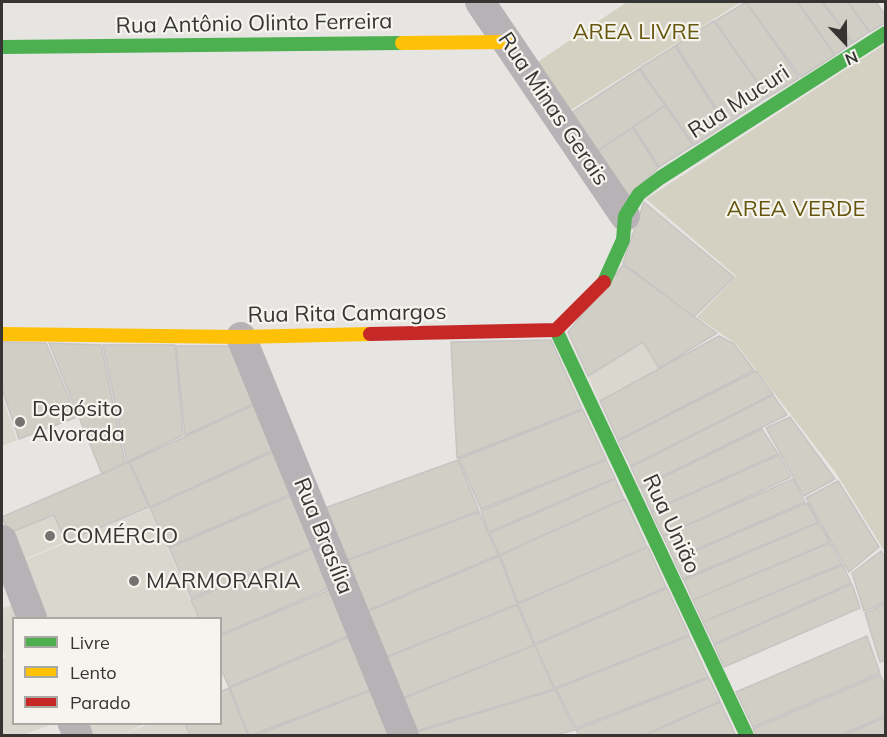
<!DOCTYPE html>
<html>
<head>
<meta charset="utf-8">
<style>
  body { margin:0 }
  #map { position:relative; width:887px; height:737px; overflow:hidden; background:#e7e5e2; font-family:Mulish,sans-serif }
  canvas { display:block }
  .frame { position:absolute; inset:0; border:3px solid #363533; pointer-events:none }
  .legend { position:absolute; left:12px; top:617px; width:210px; height:108px; box-sizing:border-box; background:#f5f4ee; border:2px solid #a9a8a3; margin:0; padding:8px 10px; list-style:none; font-size:18px; color:#363533 }
  .legend li { display:flex; align-items:center; gap:12px; height:30px }
  .legend b { width:30px; border:2px solid #a9a8a3 }
  .north { position:absolute; left:815px; top:12px; width:60px; height:60px; -webkit-text-stroke:4px #f5f4ee; paint-order:stroke; rotate:158deg; font-size:16px; font-weight:700; line-height:24px; text-align:center; color:#363533 }
  .north::after { content:''; display:block; margin:auto; width:21px; height:27px; background:#363533; clip-path:polygon(50% 0,100% 100%,50% 72%,0 100%) }
</style>
</head>
<body>
<div id="map">
<canvas width="887" height="737"></canvas>
<div class="frame"></div>
<ul class="legend">
<li><b style="height:8px;background:#4caf50"></b>Livre</li>
<li><b style="height:8px;background:#ffc107"></b>Lento</li>
<li><b style="height:8px;background:#c62828"></b>Parado</li>
</ul>
<div class="north">N</div>
</div>
<script>
const c = document.querySelector('canvas').getContext('2d');
c.lineJoin = 'round';
function fill(path, color) { c.fillStyle = color; c.fill(path, 'evenodd'); }
const poly = rows => new Path2D(rows.map(r => 'M' + r).join(''));
function strokePath(path, color, width, dash) { c.strokeStyle = color; c.lineWidth = width; c.lineCap = dash ? 'butt' : 'round'; c.setLineDash(dash || []); c.stroke(path); }
function label(font, color, halo, rows, align = 'center') {
  c.font = font + ' Mulish,sans-serif'; c.lineWidth = 4.5; c.setLineDash([]); c.textBaseline = 'middle'; c.strokeStyle = halo; c.fillStyle = color; for (const [text, x, y, turn = 0] of rows) {
    c.save(); c.translate(x, y); c.rotate((+turn || 0) * Math.PI / 180); c.textAlign = isNaN(turn) ? turn : align; if (halo) c.strokeText(text, 0, 0); c.fillText(text, 0, 0); c.restore();
  }
}
fill(poly([
  [643,343,659,368,599,401,588,376],
  [2,395,17,440,2,446],
  [150,508,198,618,42,618,20,562],
  [54,516,65,542,20,561,9,533],
  [16,603,22,618,14,618,14,724,53,724,23,735,2,735,2,659,5,657,2,648,2,609],
  [84,724,145,724,118,736,88,735],
  [149,724,184,724,189,735,121,735]
]), '#dad7cf');
fill(poly([
  [627,2,741,2,566,113,533,65],
  [885,44,885,552,836,473,736,344,697,317,736,276,646,199]
]), '#d5d1c2');
const building = poly([
  [746,2,797,2,835,55,801,77,746,2],
  [746,2,799,78,768,97,715,21,746,2],
  [798,2,822,2,852,43,835,55,798,2],
  [823,2,848,2,869,32,853,43,823,2],
  [848,2,876,2,886,16,886,22,870,32,848,2],
  [714,21,767,97,726,124,676,45,714,21],
  [675,46,725,125,694,145,640,68,675,46],
  [639,69,665,105,593,153,568,115,639,69],
  [665,106,693,145,659,167,634,127,665,106],
  [633,128,658,168,624,200,594,154,633,128],
  [644,202,734,277,694,317,623,263,644,202],
  [623,265,717,333,659,368,643,342,588,376,568,332,623,265],
  [719,336,734,344,754,370,618,440,600,401,719,336],
  [551,340,582,409,457,458,451,342,551,340],
  [2,342,46,343,77,417,19,439,2,389,2,342],
  [49,343,101,345,125,463,102,474,49,343],
  [103,345,175,345,183,435,127,462,103,345],
  [176,346,236,346,258,402,185,435,176,346],
  [756,371,773,394,631,466,618,441,756,371],
  [773,395,787,415,640,487,631,467,773,395],
  [258,403,277,448,150,507,130,462,258,403],
  [583,410,606,459,481,509,459,459,583,410],
  [790,417,835,479,804,496,766,428,790,417],
  [762,429,778,454,651,511,641,488,762,429],
  [277,450,295,492,168,547,150,508,277,450],
  [779,455,791,477,663,536,651,512,779,455],
  [458,460,479,511,344,561,322,509,458,460],
  [606,460,615,478,489,532,481,511,606,460],
  [129,462,149,507,66,542,54,515,9,533,2,517,129,462],
  [615,479,624,499,499,555,490,533,615,479],
  [793,479,805,502,674,559,663,536,793,479],
  [838,481,879,547,849,572,806,498,838,481],
  [295,494,316,546,191,598,169,548,295,494],
  [625,499,647,547,518,603,500,555,625,499],
  [807,503,818,522,683,579,674,560,807,503],
  [479,512,498,555,364,612,344,562,479,512],
  [818,523,830,542,693,600,684,580,818,523],
  [830,543,842,564,703,622,693,600,830,543],
  [317,547,333,586,220,635,220,618,199,618,191,600,317,547],
  [648,547,666,587,535,644,518,604,648,547],
  [881,551,886,559,886,602,864,611,852,573,881,551],
  [499,556,517,604,383,658,365,613,499,556],
  [843,565,851,583,714,644,703,622,843,565],
  [852,584,860,608,724,667,714,645,852,584],
  [334,588,353,634,229,687,220,667,220,636,334,588],
  [667,588,689,635,555,688,535,645,667,588],
  [886,604,886,660,880,662,865,613,886,604],
  [517,605,534,645,400,699,383,659,517,605],
  [354,635,375,688,249,736,230,688,354,635],
  [689,636,708,677,576,728,556,689,689,636],
  [867,636,880,673,753,727,736,692,867,636],
  [535,645,554,689,413,732,400,700,535,645],
  [880,675,886,687,886,715,839,736,757,736,753,729,880,675],
  [709,678,720,701,642,736,579,736,576,730,709,678],
  [229,688,248,736,190,736,185,724,220,724,220,692,229,688],
  [375,689,394,736,254,736,375,689],
  [555,690,575,730,551,736,415,736,414,733,555,690],
  [720,702,736,736,644,736,720,702],
  [886,717,886,736,843,736,886,717]
]);
fill(building, '#d1cec5');
strokePath(building, '#c6c5c3', 1.5);
strokePath(poly([
  [480,2,625,216],
  [241,337,404,736],
  [2,540,32,618],
  [73,724,78,736]
]), '#b6b2b6', 30);
strokePath(poly([
  [2,47,402,43],
  [604,282,623,240,625,216,639,194,660,178,886,33],
  [556,330,747,736]
]), '#4caf50', 14);
strokePath(poly([
  [402,43,507,42],
  [2,334,241,337,370,334]
]), '#ffc107', 14);
strokePath(poly([
  [370,334,556,330,604,282]
]), '#c62828', 14);
for (const [x, y, r, color] of [
  [20,422,6,"#747370"],
  [50,536,6,"#747370"],
  [134,581,6,"#747370"]
]) { const dot = new Path2D(); dot.arc(x, y, r, 0, 2 * Math.PI); c.fillStyle = color; c.fill(dot); strokePath(dot, '#f5f4ee', 2); }
label('22px', '#363533', '#f5f4ee', [
  ["Rua Antônio Olinto Ferreira",254,24,-1],
  ["Rua Mucuri",739,102,-33],
  ["Rua Minas Gerais",553,109,56],
  ["Rua Rita Camargos",347,314,-1],
  ["Rua União",671,524,65],
  ["Rua Brasília",323,536,68]
]);
label('22px', '#66560e', '#f5f4ee', [
  ["AREA LIVRE",636,32],
  ["AREA VERDE",796,209]
]);
label('22px', '#363533', '#f5f4ee', [
  ["Depósito",32,409],
  ["Alvorada",32,434],
  ["COMÉRCIO",62,536],
  ["MARMORARIA",146,581]
], 'left');
</script>
</body>
</html>
